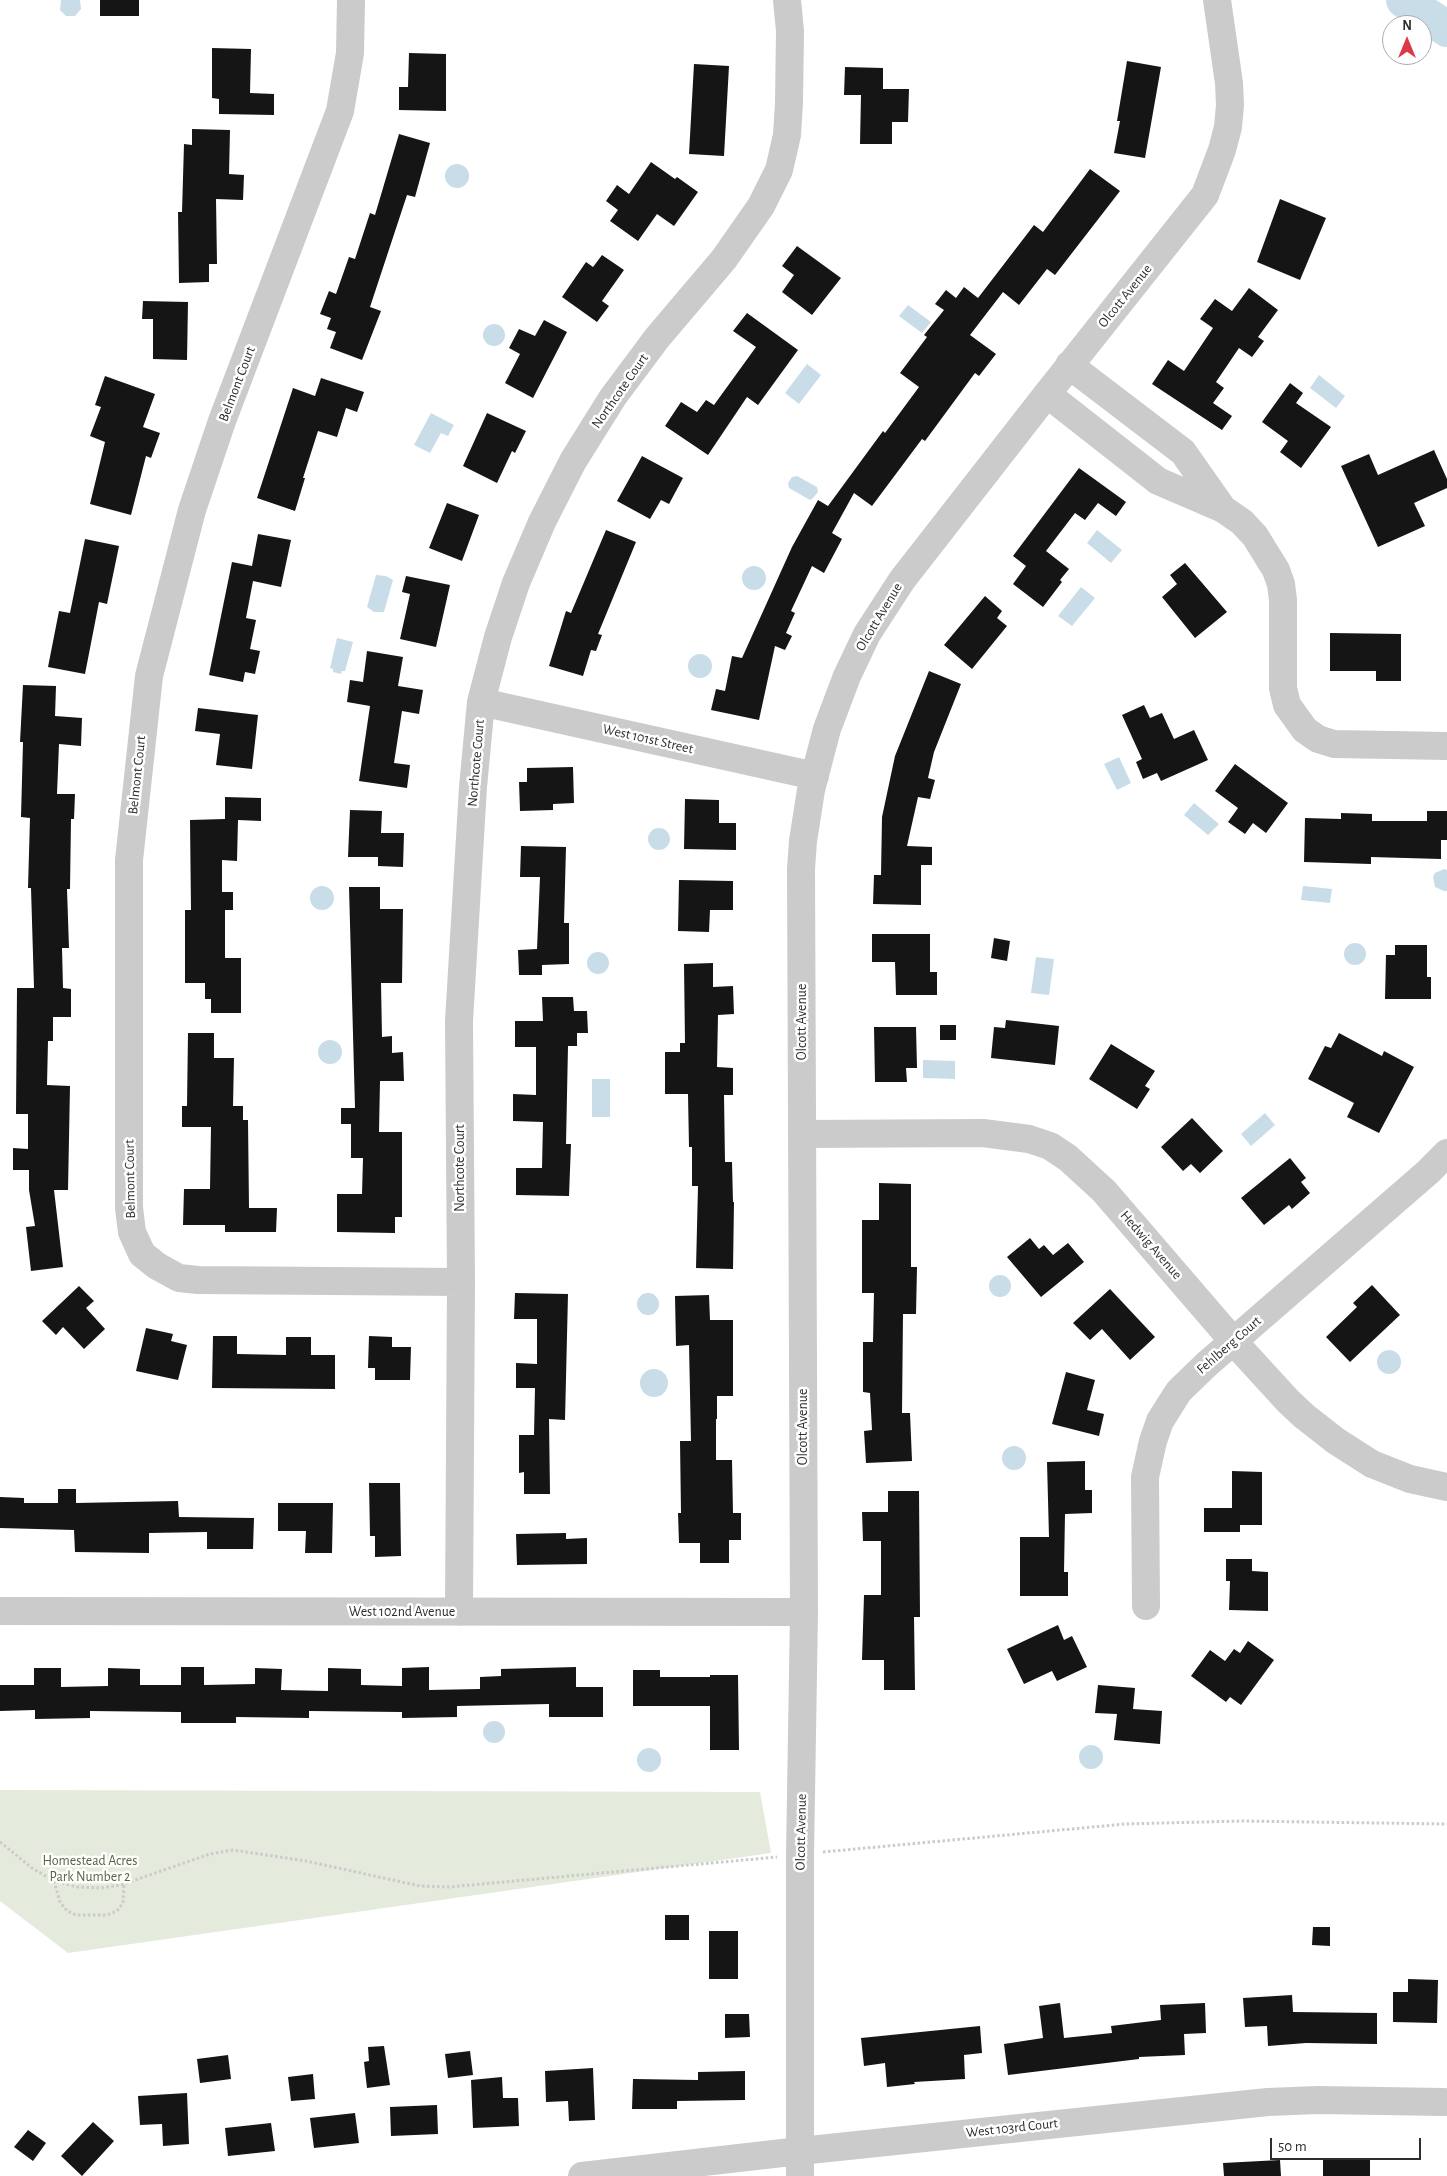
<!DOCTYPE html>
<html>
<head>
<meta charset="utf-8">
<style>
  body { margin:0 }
  #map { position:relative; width:1447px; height:2176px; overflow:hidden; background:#fff; font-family:"Alegreya Sans",sans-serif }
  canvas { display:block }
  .north { position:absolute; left:1382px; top:15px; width:50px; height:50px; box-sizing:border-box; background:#fff; border:1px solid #ababab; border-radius:50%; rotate:0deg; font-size:14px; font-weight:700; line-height:20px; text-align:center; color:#2e2e2e }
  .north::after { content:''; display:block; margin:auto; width:18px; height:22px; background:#db3945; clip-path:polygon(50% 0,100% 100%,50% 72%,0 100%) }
  .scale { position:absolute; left:1270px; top:2138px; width:151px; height:22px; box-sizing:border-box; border:2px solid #2e2e2e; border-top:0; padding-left:6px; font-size:15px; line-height:18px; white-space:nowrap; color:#2e2e2e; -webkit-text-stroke:4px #fff; paint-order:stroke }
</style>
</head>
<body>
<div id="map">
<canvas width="1447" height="2176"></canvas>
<div class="north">N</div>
<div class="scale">50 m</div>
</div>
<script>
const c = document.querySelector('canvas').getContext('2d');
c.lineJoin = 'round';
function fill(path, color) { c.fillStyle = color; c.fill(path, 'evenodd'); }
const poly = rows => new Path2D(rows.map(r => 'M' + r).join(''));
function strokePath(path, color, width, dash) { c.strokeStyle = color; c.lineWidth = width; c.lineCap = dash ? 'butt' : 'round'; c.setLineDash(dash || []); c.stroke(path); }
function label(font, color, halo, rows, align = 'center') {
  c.font = font + ' "Alegreya Sans",sans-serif'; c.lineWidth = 5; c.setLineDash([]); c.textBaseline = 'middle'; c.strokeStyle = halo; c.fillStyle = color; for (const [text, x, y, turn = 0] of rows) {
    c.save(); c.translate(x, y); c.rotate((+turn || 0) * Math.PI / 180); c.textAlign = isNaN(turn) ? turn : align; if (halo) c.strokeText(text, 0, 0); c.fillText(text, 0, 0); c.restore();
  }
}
fill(poly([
  [0,1790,760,1792,771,1853,68,1953,0,1901]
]), '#e4eadc');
fill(poly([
  [61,0,80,0,81,9,75,16,66,16,60,10],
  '445 176a12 12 0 1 1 24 0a12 12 0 1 1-24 0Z',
  [908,305,931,322,922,333,899,316],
  '483 335a11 11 0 1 1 22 0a11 11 0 1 1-22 0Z',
  [807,364,821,375,799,404,785,393],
  [1319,375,1345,396,1336,408,1310,388],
  [431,413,454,425,448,436,441,433,430,453,414,445],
  [797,476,817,487,818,492,813,498,810,500,789,488,788,483,792,477],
  [1097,530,1122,550,1111,563,1087,543],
  '742 578a12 12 0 1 1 24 0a12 12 0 1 1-24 0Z',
  [376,575,386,576,393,580,384,612,374,612,367,607],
  [1081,587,1095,598,1072,626,1058,616],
  [337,638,353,642,345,671,342,671,341,674,333,672,333,669,330,668],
  '688 666a12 12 0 1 1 24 0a12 12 0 1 1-24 0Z',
  [1119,757,1131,783,1117,790,1104,764],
  [1194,803,1219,824,1208,835,1184,815],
  '648 839a11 11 0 1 1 22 0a11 11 0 1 1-22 0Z',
  [1444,869,1447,870,1447,891,1444,891,1435,887,1433,877,1435,873],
  [1303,886,1332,889,1330,903,1301,900],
  '310 898a12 12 0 1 1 24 0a12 12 0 1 1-24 0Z',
  '1344 954a11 11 0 1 1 22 0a11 11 0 1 1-22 0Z',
  '587 963a11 11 0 1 1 22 0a11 11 0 1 1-22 0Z',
  [1036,957,1054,959,1049,995,1031,993],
  '318 1052a12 12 0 1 1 24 0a12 12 0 1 1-24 0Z',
  [923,1060,955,1061,955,1079,923,1078],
  [592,1079,610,1079,610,1117,592,1117],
  [1265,1113,1275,1125,1251,1146,1241,1134],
  '989 1286a11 11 0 1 1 22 0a11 11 0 1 1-22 0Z',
  '637 1304a11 11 0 1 1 22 0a11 11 0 1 1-22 0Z',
  '1377 1362a12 12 0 1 1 24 0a12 12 0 1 1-24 0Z',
  '640 1383a14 14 0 1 1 28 0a14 14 0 1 1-28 0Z',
  '1002 1458a12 12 0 1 1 24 0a12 12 0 1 1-24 0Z',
  '483 1732a11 11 0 1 1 22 0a11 11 0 1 1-22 0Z',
  '1079 1757a12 12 0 1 1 24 0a12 12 0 1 1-24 0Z',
  '637 1760a12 12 0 1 1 24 0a12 12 0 1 1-24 0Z'
]), '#c9dde9');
strokePath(poly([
  [1404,0,1447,29]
]), '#c9dde9', 36);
fill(poly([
  [100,0,139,0,139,16,100,16],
  [212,48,251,49,250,93,274,94,274,115,219,114,219,99,212,98],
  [409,53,446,54,446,111,399,110,399,87,408,87],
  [1127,61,1161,67,1145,158,1114,153,1120,121,1117,121],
  [694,64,729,66,724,156,689,154],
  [845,67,883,68,883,89,909,89,908,122,892,122,892,144,860,144,861,95,844,95],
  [192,129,230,130,229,174,244,175,243,200,216,199,217,264,209,264,209,282,179,283,178,212,182,212,184,144,192,145],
  [399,134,430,143,415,197,407,195,370,307,381,311,362,360,330,348,336,332,327,329,331,318,320,314,329,291,336,294,349,257,355,259,370,213,375,215],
  [651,162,675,179,677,177,698,192,674,226,657,214,638,241,610,221,618,210,606,201,617,185,629,194],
  [1090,169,1120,191,1055,275,1047,269,1019,305,1003,292,970,335,996,354,979,376,975,373,925,441,922,439,872,506,854,493,832,533,842,539,824,573,812,566,791,611,795,613,786,633,792,636,785,650,775,646,759,720,711,710,716,689,725,691,732,656,742,658,792,547,818,500,828,506,883,431,885,433,919,387,900,373,927,337,924,335,944,310,935,304,946,290,956,298,964,287,978,298,1034,225,1043,232],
  [1280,199,1326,218,1300,280,1257,262],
  [797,246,841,278,812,315,782,292,794,275,782,266],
  [602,255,624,270,602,301,609,306,597,322,562,297,586,262,593,267],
  [1249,288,1278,310,1258,337,1264,341,1252,357,1239,348,1216,382,1224,388,1213,403,1232,416,1222,430,1152,384,1168,360,1184,371,1213,328,1200,319,1215,299,1232,311],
  [143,301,188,302,187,360,153,359,153,319,142,319],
  [747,313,798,350,758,405,747,397,708,455,665,426,681,402,697,412,706,400,714,405,756,347,733,331],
  [544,320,567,332,533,398,505,383,520,354,509,348,519,329,535,336],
  [105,376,155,394,143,427,160,433,151,458,146,456,131,515,90,504,105,442,90,436,101,407,95,405],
  [321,378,364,392,357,412,346,408,337,437,318,431,303,478,305,478,295,511,257,498,293,388,315,396],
  [1290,383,1303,393,1296,403,1331,427,1301,468,1280,452,1288,441,1262,422],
  [487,413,526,431,515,453,512,451,497,483,463,466],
  [1434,450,1447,479,1447,488,1414,503,1425,526,1378,547,1341,466,1369,454,1378,475],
  [642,456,683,478,669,504,661,500,650,519,617,501],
  [1079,468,1126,502,1116,516,1098,503,1085,520,1075,513,1046,551,1069,569,1060,580,1062,582,1043,607,1013,584,1026,566,1013,556],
  [447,503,479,515,462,561,429,548],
  [606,530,636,542,598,634,602,635,596,651,591,650,583,676,549,666,566,611,571,613],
  [258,534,291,540,281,587,253,581,246,618,256,620,250,649,260,651,255,674,245,672,243,682,209,675,232,562,252,566],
  [85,539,119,546,107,604,99,602,85,674,48,667,59,611,70,613],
  [1185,563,1227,612,1195,638,1162,597,1177,584,1170,575],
  [406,576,450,585,436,647,400,639,410,594,402,592],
  [985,596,1002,611,997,618,1007,626,972,669,944,645],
  [1330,633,1401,634,1401,681,1376,681,1376,671,1330,671],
  [367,651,403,657,398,686,423,690,419,714,402,711,394,763,410,765,407,788,359,781,370,706,347,702,350,680,363,682],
  [929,671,961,684,934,752,928,778,935,780,930,799,918,797,907,846,932,847,932,865,921,865,921,905,873,904,874,875,881,875,882,817,895,756],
  [23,685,56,686,55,716,82,718,81,746,59,744,57,794,75,794,74,819,71,819,70,889,67,889,69,948,62,948,63,988,71,989,71,1017,53,1017,53,1041,48,1041,47,1085,70,1086,68,1190,54,1190,63,1267,31,1271,26,1227,35,1226,29,1190,29,1170,13,1170,13,1148,28,1149,28,1114,16,1114,17,988,34,988,31,888,28,888,30,818,21,817,23,742,20,742],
  [1144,705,1150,718,1162,713,1174,739,1194,730,1208,760,1161,781,1157,773,1143,779,1136,762,1142,759,1122,715],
  [198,708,258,715,252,769,216,765,220,734,195,731],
  [1235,764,1288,803,1266,833,1253,823,1245,834,1228,822,1238,808,1215,791],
  [573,767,574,803,553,804,553,810,520,811,519,782,527,782,527,768],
  [225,797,261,798,261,821,238,820,237,861,222,860,222,892,233,892,233,910,225,910,225,958,241,958,241,1013,211,1013,211,999,205,999,205,983,185,983,185,910,191,910,190,820,225,819],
  [685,799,719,800,719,823,736,823,736,850,684,849],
  [350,810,382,811,381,833,404,833,403,867,378,866,378,857,348,857],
  [1427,811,1447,811,1447,840,1441,840,1441,859,1371,857,1371,864,1304,862,1305,818,1341,819,1341,813,1372,814,1372,821,1427,821],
  [521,846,566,847,564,923,569,923,569,964,542,965,542,975,519,975,518,950,537,949,540,877,520,877],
  [679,880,733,881,733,910,710,910,709,932,678,931],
  [349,887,380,887,380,909,403,909,402,983,381,983,382,1037,392,1036,392,1053,403,1052,404,1081,380,1081,379,1132,402,1132,402,1217,395,1217,395,1233,337,1232,337,1194,362,1194,363,1158,351,1158,351,1124,341,1124,341,1108,355,1108],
  [872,934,930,934,930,972,937,972,937,995,896,995,895,962,872,962],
  [994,938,1010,941,1007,961,991,958],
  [1395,945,1427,945,1427,977,1431,977,1431,999,1385,999,1386,955,1395,955],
  [713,963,713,987,733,986,734,1014,718,1015,717,1067,733,1068,733,1095,724,1095,725,1162,732,1162,733,1202,734,1202,733,1269,696,1268,698,1186,692,1186,692,1147,689,1147,688,1094,665,1094,665,1052,680,1052,680,1043,685,1043,684,964],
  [542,997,573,997,574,1011,587,1011,588,1033,577,1033,577,1046,568,1046,566,1144,571,1144,569,1196,516,1195,516,1168,542,1168,543,1122,513,1121,513,1094,536,1095,536,1047,515,1047,515,1021,543,1021],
  [1006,1020,1059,1026,1055,1065,991,1058,994,1027,1005,1028],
  [940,1025,956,1025,956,1040,940,1040],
  [874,1027,916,1027,917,1068,906,1068,907,1082,875,1082],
  [188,1033,214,1033,214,1058,234,1058,233,1106,243,1106,243,1120,248,1120,249,1208,277,1208,276,1232,225,1232,225,1225,183,1225,184,1189,210,1189,211,1127,182,1127,182,1106,187,1106],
  [1339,1033,1382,1056,1384,1051,1414,1067,1379,1133,1347,1117,1354,1103,1308,1079,1325,1046,1331,1048],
  [1111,1044,1155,1071,1145,1086,1150,1089,1137,1109,1089,1079],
  [1192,1118,1223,1151,1200,1173,1191,1164,1183,1171,1161,1147],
  [1290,1158,1306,1178,1301,1182,1310,1193,1292,1209,1289,1205,1264,1225,1241,1198],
  [879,1183,911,1184,911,1267,917,1267,916,1314,903,1314,902,1413,910,1413,912,1461,866,1463,864,1431,872,1430,870,1393,863,1392,863,1342,873,1342,874,1293,862,1293,862,1220,879,1220],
  [1030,1238,1039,1249,1044,1245,1053,1255,1068,1243,1084,1262,1041,1297,1007,1257],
  [1372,1285,1400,1315,1350,1362,1326,1337,1357,1307,1353,1303],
  [79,1286,94,1301,86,1308,105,1329,84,1349,63,1327,56,1335,42,1321],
  [1110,1289,1155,1337,1130,1360,1102,1329,1090,1340,1073,1323],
  [515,1293,568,1294,565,1420,549,1419,550,1494,524,1494,524,1472,519,1473,519,1435,534,1435,535,1388,516,1388,516,1363,537,1364,537,1319,514,1319],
  [709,1295,710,1320,733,1320,733,1396,717,1396,717,1419,716,1419,716,1460,732,1460,733,1513,741,1513,741,1540,729,1540,729,1563,700,1563,700,1543,679,1543,678,1513,681,1513,680,1441,691,1441,689,1345,676,1346,675,1296],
  [146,1328,173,1334,171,1341,187,1345,178,1380,136,1371],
  [213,1336,237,1336,237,1354,286,1355,286,1337,311,1337,311,1355,335,1355,335,1389,212,1388],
  [369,1336,392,1337,392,1347,411,1347,410,1380,375,1380,375,1368,368,1368],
  [1066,1372,1095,1380,1087,1410,1104,1414,1099,1436,1052,1424],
  [1085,1461,1085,1490,1092,1490,1092,1513,1065,1514,1064,1572,1068,1572,1068,1596,1020,1596,1020,1537,1049,1537,1047,1462],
  [1232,1471,1262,1472,1262,1525,1240,1525,1240,1532,1204,1532,1204,1508,1232,1508],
  [369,1483,400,1483,401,1556,375,1557,375,1536,370,1536],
  [58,1489,76,1489,76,1503,178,1501,179,1517,254,1518,253,1549,207,1549,207,1532,149,1533,149,1553,75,1552,74,1530,0,1528,0,1497,24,1498,24,1503,58,1503],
  [888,1491,919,1491,920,1617,914,1617,915,1690,884,1690,884,1660,862,1660,864,1595,881,1595,881,1541,863,1541,862,1512,888,1512],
  [278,1503,333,1503,332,1553,305,1553,306,1531,278,1531],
  [566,1533,566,1539,587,1538,587,1564,517,1565,516,1534],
  [1226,1559,1252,1559,1252,1571,1268,1572,1268,1611,1229,1610,1230,1581,1226,1581],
  [1058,1625,1064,1640,1072,1636,1087,1667,1057,1681,1052,1671,1024,1684,1007,1649],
  [1248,1641,1274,1660,1241,1705,1230,1697,1226,1702,1191,1676,1210,1650,1225,1661,1234,1649,1240,1653],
  [181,1667,204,1667,204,1685,255,1684,255,1668,282,1669,281,1690,328,1691,328,1668,361,1669,361,1685,402,1686,402,1668,429,1667,429,1690,480,1689,480,1677,501,1676,501,1669,576,1667,576,1687,603,1687,603,1717,549,1717,549,1704,457,1706,457,1717,402,1718,402,1712,309,1711,309,1718,236,1717,236,1723,181,1723,181,1712,90,1711,90,1718,35,1719,35,1710,0,1711,0,1685,34,1685,34,1668,61,1668,61,1687,108,1686,108,1668,140,1669,140,1685,181,1685],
  [633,1670,660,1670,660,1677,710,1677,710,1675,738,1675,739,1750,710,1750,710,1706,633,1706],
  [1098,1685,1135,1688,1133,1709,1162,1711,1160,1744,1114,1740,1117,1714,1095,1713],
  [665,1915,689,1915,689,1940,665,1940],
  [1313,1927,1330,1927,1330,1946,1312,1945],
  [709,1931,738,1931,738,1979,709,1979],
  [1408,1979,1438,1980,1437,2023,1393,2022,1393,1992,1408,1992],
  [1292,1995,1293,2012,1377,2013,1377,2044,1306,2043,1268,2046,1267,2026,1245,2027,1243,1998],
  [1060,2003,1064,2038,1112,2033,1111,2026,1161,2020,1160,2005,1205,2003,1206,2033,1184,2034,1185,2055,1139,2057,1139,2059,1008,2075,1004,2044,1043,2038,1039,2006],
  [725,2014,749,2014,750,2037,725,2038],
  [980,2026,982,2053,964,2055,965,2079,914,2082,915,2084,887,2087,885,2063,864,2066,861,2038],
  [384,2046,390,2085,367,2088,364,2062,369,2061,368,2047],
  [470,2051,473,2075,448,2078,445,2054],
  [228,2055,231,2079,200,2083,197,2059],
  [593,2068,595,2120,569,2121,568,2101,546,2102,545,2071],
  [745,2071,745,2100,677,2101,677,2109,632,2109,633,2079,698,2080,698,2072],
  [313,2074,315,2099,291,2101,288,2077],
  [502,2077,503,2098,518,2098,519,2126,473,2128,471,2080],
  [187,2093,189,2144,163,2146,162,2124,140,2125,138,2096],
  [437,2105,438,2134,391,2136,390,2107],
  [355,2113,359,2143,314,2148,310,2118],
  [93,2122,114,2141,82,2176,61,2156],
  [271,2123,275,2151,228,2156,225,2128],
  [28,2130,46,2143,33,2161,14,2147],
  [1323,2158,1370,2159,1370,2176,1323,2176],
  [1280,2160,1281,2176,1224,2176,1223,2163]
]), '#151515');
strokePath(poly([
  [0,1842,32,1868,54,1881,77,1887,101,1888,121,1885,210,1854,233,1850,306,1861,420,1886,449,1887,777,1857],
  [823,1852,1125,1824,1242,1821,1447,1824],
  [54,1881,60,1902,67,1911,76,1915,107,1915,117,1911,123,1903,124,1884]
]), '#cbcbcb', 3, [2.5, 2.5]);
strokePath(poly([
  [351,0,350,53,340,111,222,421,192,510,149,676,129,860,129,1208,132,1232,142,1254,157,1266,179,1278,198,1280,461,1282],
  [1069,365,1183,452,1223,509],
  [1047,394,1158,481,1223,509,1242,522,1255,536,1276,570,1281,584,1283,600,1283,688,1287,705,1305,730,1318,739,1334,744,1447,746],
  [481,702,815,776],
  [802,1134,983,1133,1029,1139,1050,1146,1068,1158,1104,1191,1234,1342,1288,1401,1304,1416,1336,1441,1372,1464,1410,1479,1447,1487],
  [1146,1606,1145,1477,1153,1441,1160,1421,1170,1405,1179,1391,1207,1364,1428,1172,1447,1153],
  [0,1611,804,1612],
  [459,1612,461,1282,459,1021,473,787,481,702,498,637,516,583,542,522,573,461,613,397,657,338,724,259,761,206,779,170,787,135,789,103,790,31,787,0],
  [582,2176,800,2151,1268,2102,1318,2100,1444,2102],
  [800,2176,800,1855,804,1612,801,869,803,841,811,790,827,729,847,676,867,634,902,580,1047,394,1205,195,1222,150,1228,127,1230,105,1229,83,1217,0]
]), '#cbcbcb', 28);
label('14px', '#2e2e2e', '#fff', [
  ["Olcott Avenue",1125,296,-51],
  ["Belmont Court",237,384,-69],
  ["Northcote Court",620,391,-55],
  ["Olcott Avenue",879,617,-59],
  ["West 101st Street",648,739,13],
  ["Northcote Court",476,763,-85],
  ["Belmont Court",137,775,-84],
  ["Olcott Avenue",802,1022,-90],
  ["Northcote Court",460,1168,-90],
  ["Belmont Court",130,1179,-91],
  ["Hedwig Avenue",1151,1245,49],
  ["Fehlberg Court",1229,1345,-41],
  ["Olcott Avenue",803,1427,-90],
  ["West 102nd Avenue",402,1612],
  ["Olcott Avenue",801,1832,-89],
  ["West 103rd Court",1012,2128,-6]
]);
label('14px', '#51673e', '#fff', [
  ["Homestead Acres",90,1861],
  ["Park Number 2",90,1877]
]);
</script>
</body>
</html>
